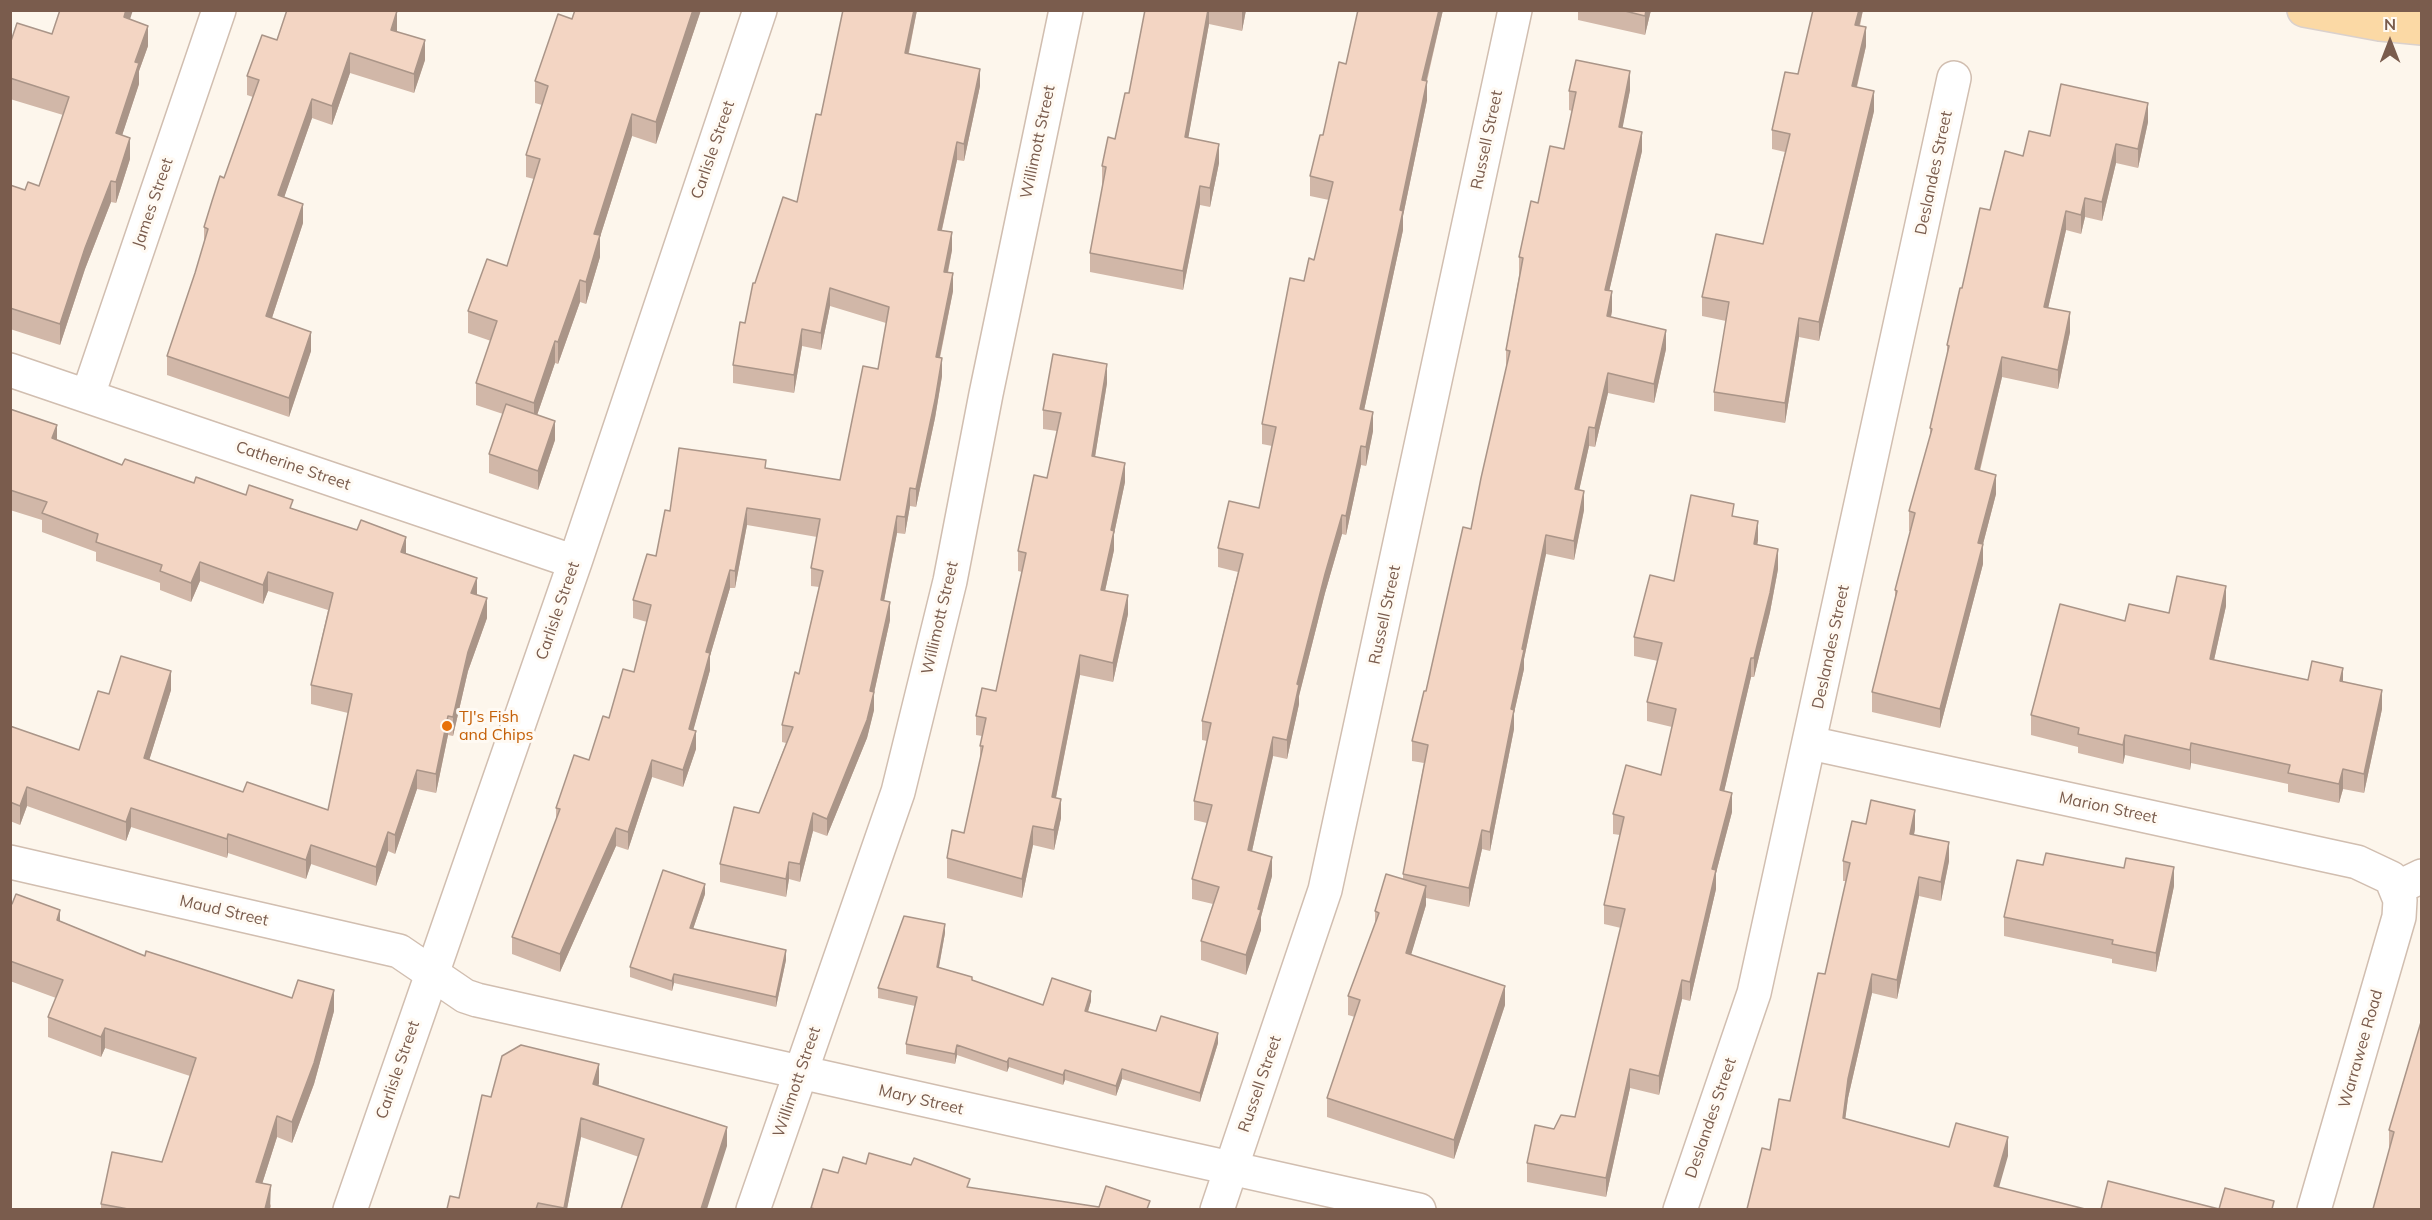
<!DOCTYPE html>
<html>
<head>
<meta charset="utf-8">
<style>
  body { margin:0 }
  #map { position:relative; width:2432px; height:1220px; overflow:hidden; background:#fdf6ec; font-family:Mulish,sans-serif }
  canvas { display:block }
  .frame { position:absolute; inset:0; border:12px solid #7a5c4d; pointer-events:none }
  .north { position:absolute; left:2360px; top:12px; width:60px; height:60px; -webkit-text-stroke:4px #fffaf3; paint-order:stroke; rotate:0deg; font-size:16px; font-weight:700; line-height:24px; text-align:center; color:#7a5c4d }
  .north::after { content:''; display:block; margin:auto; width:21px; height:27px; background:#7a5c4d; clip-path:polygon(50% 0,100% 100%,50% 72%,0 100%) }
</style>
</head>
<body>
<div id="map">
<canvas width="2432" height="1220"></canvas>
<div class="frame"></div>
<div class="north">N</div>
</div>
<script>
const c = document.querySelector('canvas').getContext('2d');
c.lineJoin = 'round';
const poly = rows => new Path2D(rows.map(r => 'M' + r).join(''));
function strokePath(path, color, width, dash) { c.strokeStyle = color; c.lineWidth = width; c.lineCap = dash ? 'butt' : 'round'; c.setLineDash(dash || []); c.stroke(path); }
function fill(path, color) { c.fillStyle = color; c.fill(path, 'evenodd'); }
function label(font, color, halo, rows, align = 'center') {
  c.font = font + ' Mulish,sans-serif'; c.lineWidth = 6; c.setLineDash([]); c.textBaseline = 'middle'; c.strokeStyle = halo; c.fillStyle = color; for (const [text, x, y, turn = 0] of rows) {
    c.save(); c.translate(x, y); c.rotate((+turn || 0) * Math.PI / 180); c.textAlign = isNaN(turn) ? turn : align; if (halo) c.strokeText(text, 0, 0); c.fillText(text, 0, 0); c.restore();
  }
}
const minor = poly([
  [10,370,575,562],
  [88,395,219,10],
  [1810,743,2357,862,2391,878,2400,900,2399,917,2314,1210],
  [10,862,399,951,465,996,477,1000,1419,1210],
  [2397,888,2422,876],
  [350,1210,575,562,760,10],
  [753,1210,898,792,950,581,986,394,1066,10],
  [1217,1210,1325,890,1515,10],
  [1680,1210,1754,993,1954,78]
]);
const major = poly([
  [2304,10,2380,24,2422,28]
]);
strokePath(minor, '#d1beb0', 36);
strokePath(major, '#dad1cd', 36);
strokePath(minor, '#fff', 33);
strokePath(major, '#fbd9a5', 33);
fill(poly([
  [701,10,656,144,632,136,600,237,600,257,586,304,580,302,558,364,555,363,537,415,555,440,538,490,489,473,489,454,503,414,476,405,476,383,491,341,468,333,468,311,507,266,534,179,526,177,526,155,542,105,535,103,535,81,572,19],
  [843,10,917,10,909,53,980,86,964,161,957,160,942,230,952,250,948,273,953,291,940,358,942,376,935,418,916,507,910,506,905,534,897,533,884,600,890,620,874,693,874,710,867,738,827,836,813,831,800,882,789,879,786,897,720,882,720,864,759,813,786,743,782,742,782,725,799,674,819,587,811,586,811,568,817,537,747,525,735,588,730,588,710,656,710,670,693,730,696,749,683,787,652,777,628,850,616,846,560,972,512,954,512,937,556,821,556,808,589,760,634,672,647,622,633,618,633,600,656,556,670,511,766,469,840,480,878,369,886,323,830,306,821,350,802,346,794,393,733,383,733,365,745,323,755,283,797,202,821,115],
  [1145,10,1246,10,1242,31,1209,24,1188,138,1219,163,1210,207,1200,205,1183,290,1090,272,1090,253,1103,185,1102,185,1102,166,1115,139,1129,93],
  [1443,10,1427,81,1427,100,1403,216,1403,230,1364,410,1373,431,1366,466,1361,465,1346,535,1342,534,1325,593,1299,696,1299,704,1287,759,1273,756,1252,851,1272,876,1261,917,1261,930,1246,975,1201,960,1201,941,1213,904,1192,899,1192,879,1207,823,1194,820,1194,801,1207,741,1202,740,1202,721,1238,572,1218,567,1218,548,1259,508,1272,446,1262,444,1262,424,1304,281,1314,260,1329,200,1310,196,1310,176,1346,64],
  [1578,10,1651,10,1645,35,1578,20],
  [1813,10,1863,10,1860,26,1866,46,1857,87,1874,111,1819,341,1799,337,1785,423,1714,411,1714,392,1726,321,1702,316,1702,297,1763,244,1785,152,1772,149,1772,130,1798,74],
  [130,19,148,46,139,71,139,84,122,135,130,159,116,203,111,202,85,269,60,345,10,329,10,185,25,190,39,186,63,115,10,99,10,44,52,34],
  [397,31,425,60,414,93,350,73,332,125,312,118,284,197,303,223,272,318,311,351,289,417,167,375,167,356,195,273,204,244,204,227,224,178,253,97,247,95,247,76,277,40],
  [1630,90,1622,128,1642,151,1609,291,1612,311,1611,317,1666,349,1654,403,1608,393,1595,447,1589,446,1579,490,1584,510,1574,560,1546,554,1524,659,1524,669,1514,713,1514,729,1490,851,1482,849,1469,907,1426,898,1426,905,1411,954,1505,1005,1454,1159,1327,1117,1327,1098,1355,1017,1348,1015,1348,996,1375,926,1375,911,1403,879,1403,874,1424,763,1412,761,1412,741,1471,529,1506,369,1506,350,1519,276,1519,257,1538,203,1564,149,1572,111,1569,110,1569,91],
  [2148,122,2138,168,2116,163,2102,221,2085,217,2081,234,2066,230,2048,308,2070,332,2058,389,2002,377,1980,471,1996,494,1983,544,1983,564,1940,728,1872,712,1872,692,1895,601,1895,590,1911,531,1909,531,1909,511,1930,436,1930,428,1947,355,1947,345,1962,288,1990,210,2023,156,2050,136],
  [1107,383,1095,457,1125,482,1114,534,1114,550,1105,591,1128,614,1113,682,1080,675,1056,798,1061,818,1054,850,1033,845,1022,898,947,878,947,858,964,833,980,762,980,746,982,736,976,735,976,716,996,691,1022,572,1018,571,1018,551,1047,478,1057,431,1043,429,1043,410],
  [10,409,57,440,122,465,246,495,293,509,406,554,477,595,487,618,468,671,453,736,448,735,436,793,417,789,395,854,388,851,376,886,311,864,306,879,228,853,227,858,131,827,126,841,27,806,20,825,10,821,10,726,79,750,109,694,171,690,149,760,243,792,328,810,348,713,311,704,311,685,328,610,268,591,263,604,200,581,191,602,160,590,160,583,96,561,96,552,42,532,42,520,10,510],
  [1734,516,1758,540,1757,545,1778,569,1770,612,1754,677,1751,677,1724,791,1732,812,1716,873,1716,889,1690,1001,1682,999,1659,1095,1630,1088,1606,1197,1527,1182,1527,1163,1554,1129,1575,1117,1621,928,1604,924,1604,905,1620,835,1613,834,1613,814,1661,775,1672,727,1647,721,1647,702,1658,661,1634,656,1634,637,1674,581],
  [2226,606,2214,660,2308,680,2343,682,2382,709,2364,793,2343,789,2339,803,2288,792,2288,784,2191,763,2190,770,2125,755,2123,764,2078,753,2078,747,2031,735,2031,715,2169,613],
  [1866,824,1915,829,1914,835,1949,861,1941,901,1919,896,1897,999,1872,993,1848,1098,1845,1119,1949,1147,2008,1156,1770,1150,1790,1101,1825,974,1846,881,1843,881,1843,861],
  [2043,865,2174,886,2156,972,2112,963,2112,959,2004,936,2004,917],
  [705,894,693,929,786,960,776,1007,674,983,672,991,630,977,630,967],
  [10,904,60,921,145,956,334,1011,314,1084,292,1143,277,1137,262,1184,271,1206,270,1209,101,1209,101,1204,162,1162,190,1076,105,1048,101,1057,48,1037,48,1017,56,998,10,981],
  [945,933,939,967,972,980,1043,1005,1091,1001,1088,1012,1156,1031,1218,1043,1200,1102,1122,1079,1116,1096,1065,1080,1063,1085,1009,1067,1007,1072,957,1055,955,1064,906,1054,906,1044,915,1006,878,998,878,988],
  [2421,1022,2389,1153,2389,1130],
  [599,1083,598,1086,727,1146,639,1157,581,1137,567,1209,447,1209,459,1198,491,1097]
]), '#d1b7a8');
fill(poly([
  [126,10,133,10,124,38,124,17],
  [693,10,701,10,656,144,656,122],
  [914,10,917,10,905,70,905,53],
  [1208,10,1209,10,1209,24,1185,156,1185,137],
  [1242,10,1246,10,1242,31],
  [1439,10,1443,10,1422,99,1422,80],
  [1646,10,1651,10,1645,35,1645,16],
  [1859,10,1863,10,1855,44,1855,25],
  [397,11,397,31,391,49,391,30],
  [148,26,148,46,139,71,139,84,116,154,116,133,135,62],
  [1866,27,1866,46,1852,106,1852,86],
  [425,40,425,60,414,93,414,74],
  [350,53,350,73,332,125,332,106],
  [980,69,980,86,964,161,964,144],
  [1630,71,1630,90,1619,146,1619,127],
  [1427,81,1427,100,1403,216,1403,230,1360,429,1360,409,1400,210],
  [1874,91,1874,111,1819,341,1819,322],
  [312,99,312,118,278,215,278,195],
  [2148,103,2148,122,2138,168,2138,149],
  [632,114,632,136,600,237,600,257,586,304,586,282,594,234],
  [1642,132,1642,151,1605,309,1605,290],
  [130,138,130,159,116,203,116,182],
  [957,142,957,160,938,247,938,230],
  [1219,144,1219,163,1210,207,1210,188],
  [2116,144,2116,163,2102,221,2102,202],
  [111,181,111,202,85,269,60,345,60,324,85,248],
  [1200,186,1200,205,1183,290,1183,271],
  [2085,198,2085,217,2081,234,2081,215],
  [303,204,303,223,266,336,266,316],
  [2066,211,2066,230,2044,326,2044,307],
  [952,232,952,250,944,290,944,272],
  [953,273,953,291,936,375,936,357],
  [580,280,580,302,558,364,558,342],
  [830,288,830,306,821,350,821,333],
  [1612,291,1612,311,1607,335,1607,316],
  [2070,312,2070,332,2058,389,2058,370],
  [1799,318,1799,337,1785,423,1785,403],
  [802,329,802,346,794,393,794,375],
  [1666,330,1666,349,1654,403,1654,384],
  [311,332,311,351,289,417,289,398],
  [555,341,555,363,534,424,534,403],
  [2002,357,2002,377,1975,489,1975,469],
  [942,358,942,376,935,418,916,507,916,489],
  [1107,364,1107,383,1092,475,1092,456],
  [1608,373,1608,393,1595,447,1595,428],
  [1373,412,1373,431,1366,466,1366,447],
  [555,421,555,440,538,490,538,471],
  [57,425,57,444,52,438],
  [1589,427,1589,446,1575,509,1575,489],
  [1361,446,1361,465,1346,535,1346,516],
  [1125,463,1125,482,1114,534,1114,550,1101,609,1101,590,1111,530],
  [1996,475,1996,494,1983,544,1983,564,1940,728,1940,709,1978,543],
  [910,488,910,506,905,534,905,517],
  [1584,491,1584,510,1574,560,1574,541],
  [747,508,747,525,735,588,735,571],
  [1342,515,1342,534,1325,593,1299,696,1299,704,1287,759,1287,740,1297,684,1325,574],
  [897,516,897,533,881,617,881,600],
  [1758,521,1758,540,1754,564,1754,544],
  [1546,535,1546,554,1524,659,1524,669,1514,713,1514,729,1490,851,1490,832,1511,709,1522,649],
  [406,537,406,556,401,552],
  [1778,549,1778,569,1770,612,1754,677,1754,658],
  [200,562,200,581,191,602,191,583],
  [730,570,730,588,710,656,710,670,689,746,689,729,706,652],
  [268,572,268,591,263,604,263,585],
  [477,578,477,597,471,593],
  [2226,586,2226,606,2210,678,2210,659],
  [1128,595,1128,614,1113,682,1113,663],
  [487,598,487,618,468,671,453,736,453,717,468,652],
  [890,602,890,620,874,693,874,710,867,738,827,836,827,819,870,691],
  [1080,655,1080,675,1052,817,1052,797],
  [1751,658,1751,677,1720,809,1720,790],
  [2343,668,2343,688,2340,681],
  [171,671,171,690,144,777,144,758],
  [2382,690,2382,709,2364,793,2364,774],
  [448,716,448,735,436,793,436,774],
  [696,731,696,749,683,787,683,770],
  [2125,735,2125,755,2123,764,2123,745],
  [1273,737,1273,756,1248,869,1248,850],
  [2191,743,2191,763,2190,770,2190,750],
  [652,760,652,777,628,850,628,832],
  [2343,769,2343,789,2339,803,2339,784],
  [417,770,417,789,395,854,395,835],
  [27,787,27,806,20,825,20,806],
  [1732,793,1732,812,1716,873,1716,889,1690,1001,1690,982,1712,869],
  [1061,799,1061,818,1054,850,1054,830],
  [131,808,131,827,126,841,126,822],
  [1915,810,1915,829,1910,853,1910,834],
  [813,813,813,831,800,882,800,864],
  [1033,826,1033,845,1022,898,1022,879],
  [616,828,616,846,560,972,560,954],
  [1482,830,1482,849,1469,907,1469,888],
  [388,832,388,851,376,886,376,867],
  [228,834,228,853,227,858,227,839],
  [1949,842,1949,861,1941,901,1941,882],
  [311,845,311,864,306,879,306,860],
  [1272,857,1272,876,1261,917,1261,930,1246,975,1246,955,1258,909],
  [789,862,789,879,786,897,786,879],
  [2174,867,2174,886,2156,972,2156,953],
  [1919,877,1919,896,1897,999,1897,980],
  [705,884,705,894,690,938,690,928],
  [1426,886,1426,905,1406,972,1406,953],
  [60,910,60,931,57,920],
  [945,924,945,933,937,977,937,967],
  [786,950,786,960,776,1007,776,997],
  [674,974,674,983,672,991,672,981],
  [1872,974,1872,993,1848,1098,1843,1137,1843,1118,1848,1079],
  [1682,980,1682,999,1659,1095,1659,1076],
  [1505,986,1505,1005,1454,1159,1454,1140],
  [334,990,334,1011,314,1084,292,1143,292,1122],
  [1091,991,1091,1001,1085,1021,1085,1011],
  [105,1028,105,1048,101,1057,101,1037],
  [1218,1033,1218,1043,1200,1102,1200,1093],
  [957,1045,957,1055,955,1064,955,1054],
  [1009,1058,1009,1067,1007,1072,1007,1062],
  [599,1064,599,1083,593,1104,593,1084],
  [1122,1069,1122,1079,1116,1096,1116,1086],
  [1630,1069,1630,1088,1606,1197,1606,1178],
  [1065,1070,1065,1080,1063,1085,1063,1075],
  [277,1116,277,1137,256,1203,256,1182],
  [581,1118,581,1137,567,1209,564,1209],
  [727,1127,727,1146,707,1209,701,1209],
  [2008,1137,2008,1156,1994,1205,1994,1186],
  [271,1185,270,1209,265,1209]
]), '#aa9588');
const building = poly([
  [60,10,126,10,124,17,148,26,135,62,139,63,116,133,130,138,116,182,111,181,85,248,60,324,10,308,10,185,25,190,28,182,39,186,69,97,10,78,10,44,17,23,52,34,60,10],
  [287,10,395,10,397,11,391,30,425,40,414,74,350,53,332,106,312,99,278,195,303,204,266,316,311,332,289,398,167,356,195,273,208,229,204,227,212,201,220,176,224,178,259,80,247,76,262,35,277,40,287,10],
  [575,10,693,10,656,122,632,114,594,234,600,235,586,282,580,280,558,342,555,341,534,403,476,383,497,321,468,311,487,259,507,266,540,159,526,155,548,86,535,81,558,14,572,19,575,10],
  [843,10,914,10,905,53,980,69,964,144,957,142,938,230,952,232,944,272,953,273,936,357,942,358,935,400,916,489,910,488,905,517,897,516,881,600,890,602,870,691,874,692,867,720,827,819,813,813,800,864,789,862,786,879,720,864,734,807,759,813,793,727,782,725,795,672,799,674,823,571,811,568,820,519,747,508,735,571,730,570,706,652,710,653,689,729,696,731,683,770,652,760,628,832,616,828,560,954,512,937,560,809,556,808,574,755,589,760,603,716,609,718,623,669,634,672,651,605,633,600,647,554,656,556,665,510,670,511,679,448,766,460,765,468,840,480,863,366,878,369,889,307,830,288,821,333,802,329,794,375,733,365,740,322,745,323,753,283,755,283,783,197,797,202,816,114,821,115,843,10],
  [1145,10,1208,10,1185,137,1219,144,1210,188,1200,186,1183,271,1090,253,1106,167,1102,166,1108,137,1115,139,1125,93,1129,93,1145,10],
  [1358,10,1439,10,1422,80,1427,81,1400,210,1403,211,1360,409,1373,412,1366,447,1361,446,1346,516,1342,515,1325,574,1297,684,1299,685,1287,740,1273,737,1248,850,1272,857,1258,909,1261,910,1246,955,1201,941,1219,887,1192,879,1212,805,1194,801,1211,723,1202,721,1243,554,1218,548,1229,501,1259,508,1276,427,1262,424,1290,278,1304,281,1309,258,1314,260,1333,182,1310,176,1320,135,1323,135,1339,62,1346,64,1358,10],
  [1621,10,1646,10,1645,16,1621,10],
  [1813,10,1859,10,1855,25,1866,27,1852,86,1874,91,1819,322,1799,318,1785,403,1714,392,1729,302,1702,297,1716,234,1763,244,1790,134,1772,130,1785,72,1798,74,1813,10],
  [1576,60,1630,71,1619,127,1642,132,1605,290,1612,291,1607,316,1666,330,1654,384,1608,373,1595,428,1589,427,1575,489,1584,491,1574,541,1546,535,1522,649,1524,650,1511,709,1514,710,1490,832,1482,830,1469,888,1403,874,1428,745,1412,741,1424,691,1426,691,1463,527,1471,529,1481,478,1510,351,1506,350,1523,258,1519,257,1531,201,1538,203,1550,146,1564,149,1576,92,1569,91,1576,60],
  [2061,84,2148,103,2138,149,2116,144,2102,202,2085,198,2081,215,2066,211,2044,307,2070,312,2058,370,2002,357,1975,469,1996,475,1978,543,1983,544,1940,709,1872,692,1897,591,1895,590,1915,513,1909,511,1932,429,1930,428,1949,346,1947,345,1960,288,1962,288,1980,208,1990,210,2005,151,2023,156,2029,131,2050,136,2061,84],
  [1053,354,1107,364,1092,456,1125,463,1111,530,1114,531,1101,590,1128,595,1113,663,1080,655,1052,797,1061,799,1054,830,1033,826,1022,879,947,858,952,830,964,833,983,746,980,746,986,718,976,716,982,688,996,691,1026,553,1018,551,1034,475,1047,478,1061,413,1043,410,1053,354],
  [506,404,555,421,538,471,489,454,506,404],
  [10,409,57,425,52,438,122,465,125,459,194,483,196,477,246,495,249,485,293,500,290,508,357,530,361,520,406,537,401,552,477,578,471,593,487,598,468,652,453,717,448,716,436,774,417,770,395,835,388,832,376,867,311,845,306,860,228,834,227,839,131,808,126,822,27,787,20,806,10,802,10,726,79,750,98,691,109,694,121,656,171,671,144,758,243,792,247,782,328,810,352,694,311,685,333,593,268,572,263,585,200,562,191,583,160,571,162,565,96,542,98,534,42,513,47,502,10,490,10,409],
  [1691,495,1734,504,1732,516,1758,521,1754,544,1778,549,1770,593,1754,658,1751,658,1720,790,1732,793,1712,869,1716,870,1690,982,1682,980,1659,1076,1630,1069,1606,1178,1527,1163,1535,1125,1554,1129,1561,1115,1575,1117,1625,909,1604,905,1624,817,1613,814,1626,765,1661,775,1676,709,1647,702,1662,643,1634,637,1650,575,1674,581,1691,495],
  [2177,576,2226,586,2210,659,2308,680,2312,661,2343,668,2340,681,2382,690,2364,774,2343,769,2339,784,2288,773,2290,765,2191,743,2190,750,2125,735,2123,745,2078,734,2079,728,2031,715,2060,604,2125,621,2129,604,2169,613,2177,576],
  [1871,800,1915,810,1910,834,1949,842,1941,882,1919,877,1897,980,1872,974,1848,1079,1843,1118,1949,1147,1956,1123,2008,1137,1994,1186,2085,1209,1747,1209,1762,1148,1770,1150,1779,1099,1790,1101,1818,973,1825,974,1850,863,1843,861,1852,821,1866,824,1871,800],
  [2046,853,2124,868,2126,858,2174,867,2156,953,2112,944,2113,940,2004,917,2017,860,2043,865,2046,853],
  [663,870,705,884,690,928,786,950,776,997,674,974,672,981,630,967,663,870],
  [1386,874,1426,886,1406,953,1505,986,1454,1140,1327,1098,1360,1000,1348,996,1379,913,1375,911,1386,874],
  [16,894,60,910,57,920,145,956,146,951,292,998,298,980,334,990,314,1063,292,1122,277,1116,256,1182,271,1185,265,1209,128,1209,101,1204,112,1152,162,1162,196,1058,105,1028,101,1037,48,1017,63,980,10,961,10,904,12,904,16,894],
  [904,916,945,924,937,967,972,977,972,980,1043,1005,1052,978,1091,991,1085,1011,1156,1031,1161,1016,1218,1033,1200,1093,1122,1069,1116,1086,1065,1070,1063,1075,1009,1058,1007,1062,957,1045,955,1054,906,1044,917,997,878,988,904,916],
  [2421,1022,2421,1209,2373,1209,2394,1132,2389,1130,2421,1022],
  [521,1045,599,1064,593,1084,727,1127,701,1209,621,1209,644,1139,581,1118,564,1208,538,1203,536,1209,447,1209,450,1196,459,1198,482,1095,491,1097,502,1056,521,1045],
  [869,1153,911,1165,914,1158,970,1179,967,1187,1099,1207,1106,1186,1150,1201,1147,1209,815,1209,811,1208,823,1169,838,1173,843,1157,866,1164,869,1153],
  [2108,1181,2219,1209,2225,1188,2274,1201,2272,1209,2101,1209,2108,1181]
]);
fill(building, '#f3d5c3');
strokePath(building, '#aa9588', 1.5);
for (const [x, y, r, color] of [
  [447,726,6,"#e8710a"]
]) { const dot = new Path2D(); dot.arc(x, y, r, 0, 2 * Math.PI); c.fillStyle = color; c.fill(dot); strokePath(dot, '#fffaf3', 2); }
label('16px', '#7a5c4d', '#fffaf3', [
  ["Russell Street",1487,140,-78],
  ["Willimott Street",1038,142,-78],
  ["Carlisle Street",713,150,-71],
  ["Deslandes Street",1934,173,-78],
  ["James Street",153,203,-71],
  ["Catherine Street",293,466,19],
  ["Carlisle Street",558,611,-71],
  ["Russell Street",1385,615,-78],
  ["Willimott Street",940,618,-77],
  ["Deslandes Street",1831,647,-78],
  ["Marion Street",2108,808,12],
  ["Maud Street",224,911,13],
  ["Warrawee Road",2361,1049,-74],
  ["Carlisle Street",398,1070,-71],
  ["Willimott Street",797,1082,-71],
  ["Russell Street",1260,1084,-71],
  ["Mary Street",921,1100,13],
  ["Deslandes Street",1711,1118,-71]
]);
label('16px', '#c56008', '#fffaf3', [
  ["TJ's Fish",459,717],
  ["and Chips",459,735]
], 'left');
</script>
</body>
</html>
